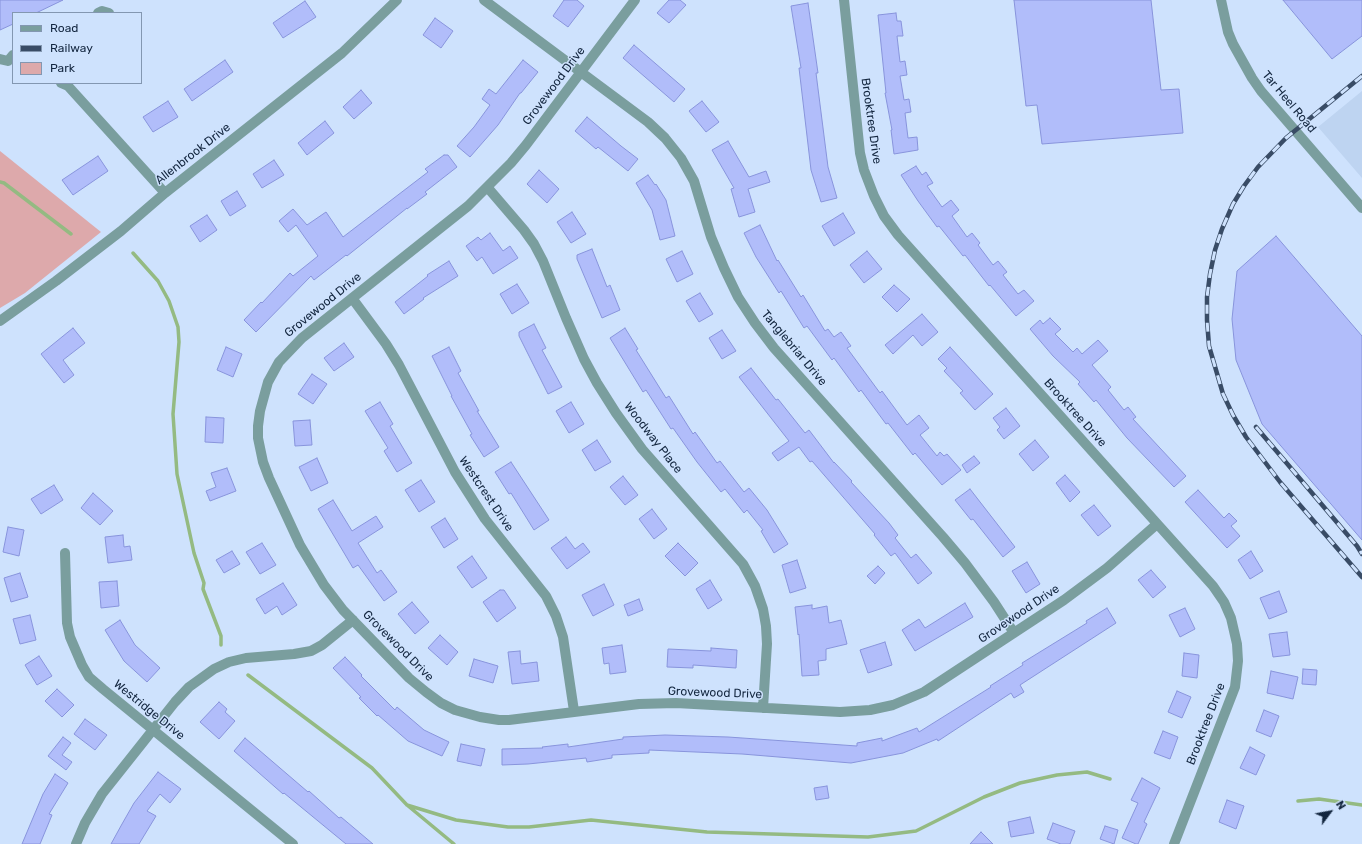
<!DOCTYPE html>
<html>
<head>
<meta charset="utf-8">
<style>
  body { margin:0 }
  #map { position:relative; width:1362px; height:844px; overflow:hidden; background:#cee2fd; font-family:Rubik,sans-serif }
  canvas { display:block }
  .legend { position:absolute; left:12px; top:12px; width:130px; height:72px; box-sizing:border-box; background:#cee2fd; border:1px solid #8397b1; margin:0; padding:5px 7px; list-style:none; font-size:12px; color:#13263f }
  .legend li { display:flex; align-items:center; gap:8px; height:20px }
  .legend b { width:20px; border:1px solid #8397b1 }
  .north { position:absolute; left:1310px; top:792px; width:40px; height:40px; -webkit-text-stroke:3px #cee2fd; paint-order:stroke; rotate:58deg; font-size:11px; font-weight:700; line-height:16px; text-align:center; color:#13263f }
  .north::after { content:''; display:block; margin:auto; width:14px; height:18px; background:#13263f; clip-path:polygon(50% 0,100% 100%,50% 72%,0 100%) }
</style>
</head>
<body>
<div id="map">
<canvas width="1362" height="844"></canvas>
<ul class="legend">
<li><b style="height:5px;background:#7a9e9e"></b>Road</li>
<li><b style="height:5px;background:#394c66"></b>Railway</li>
<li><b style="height:11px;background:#dda9ab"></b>Park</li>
</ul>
<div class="north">N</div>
</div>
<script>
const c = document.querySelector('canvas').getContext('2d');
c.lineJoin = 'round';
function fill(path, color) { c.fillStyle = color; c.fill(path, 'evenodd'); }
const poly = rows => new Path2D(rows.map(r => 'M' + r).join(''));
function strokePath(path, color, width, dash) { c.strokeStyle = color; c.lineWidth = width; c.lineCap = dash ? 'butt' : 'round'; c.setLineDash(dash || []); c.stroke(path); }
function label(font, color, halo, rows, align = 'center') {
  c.font = font + ' Rubik,sans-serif'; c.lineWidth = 3; c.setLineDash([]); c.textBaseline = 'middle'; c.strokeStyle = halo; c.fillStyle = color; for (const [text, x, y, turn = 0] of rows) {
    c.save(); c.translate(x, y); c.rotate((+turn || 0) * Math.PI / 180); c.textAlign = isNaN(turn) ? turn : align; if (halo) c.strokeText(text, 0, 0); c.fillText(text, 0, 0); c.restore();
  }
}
fill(poly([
  [1362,91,1362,178,1318,127]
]), '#bed4f1');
fill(poly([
  [0,151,101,232,25,293,0,308]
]), '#dda9ab');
strokePath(poly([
  [0,182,4,183,71,234],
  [133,253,158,281,169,301,178,327,179,342,173,414,177,474,194,553,204,583,203,589,221,636,221,645],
  [248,675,372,768,407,805,454,844],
  [1298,801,1319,799,1362,805],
  [407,805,456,820,508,827,529,827,591,820,707,832,868,837,916,831,984,797,1020,783,1057,775,1087,772,1110,779]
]), '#94ba82', 3.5);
const building = poly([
  [0,0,63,0,36,13,13,13,13,24,0,30,0,0],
  [564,0,577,0,584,6,568,27,553,16,564,0],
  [669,0,680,0,686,5,669,23,657,13,669,0],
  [1014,0,1151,0,1161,90,1179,89,1183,133,1042,144,1037,105,1026,106,1014,0],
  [1283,0,1362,0,1362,36,1332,59,1283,0],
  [305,1,316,17,283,38,273,23,305,1],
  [808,3,818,73,816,73,828,167,837,198,821,202,811,170,799,68,801,68,791,6,808,3],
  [896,13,897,21,901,21,903,36,897,36,900,62,905,61,907,75,900,76,904,100,909,99,911,112,905,113,908,138,917,137,918,150,894,154,891,130,892,130,885,93,886,93,878,15,896,13],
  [435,18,453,31,441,48,423,35,435,18],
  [634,45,685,89,674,102,623,58,634,45],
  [225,60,233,72,192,101,184,89,225,60],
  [523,60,538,72,521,93,520,93,498,125,470,157,457,146,474,127,490,105,482,99,489,89,496,94,523,60],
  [361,90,372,103,354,119,343,107,361,90],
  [168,101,178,117,153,132,143,117,168,101],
  [702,101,719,122,706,132,689,111,702,101],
  [587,117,621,146,638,159,628,171,598,147,596,149,575,131,587,117],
  [325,121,334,133,307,155,298,143,325,121],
  [728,141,749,177,766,171,770,182,748,189,755,212,739,217,731,189,734,188,712,150,728,141],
  [444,155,448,155,457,167,425,192,427,194,407,209,407,208,347,256,346,255,314,280,311,276,256,332,244,320,261,302,262,303,290,273,293,276,318,256,296,225,288,232,279,221,293,209,307,225,326,212,343,237,428,172,425,169,444,155],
  [98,156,108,171,73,195,62,180,98,156],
  [274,160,284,175,262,188,253,174,274,160],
  [916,166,922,175,926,172,933,183,927,186,942,207,951,200,959,210,952,216,967,237,972,233,980,243,978,245,993,265,998,261,1007,272,1003,275,1018,294,1024,290,1034,301,1016,316,990,285,989,286,965,255,963,256,939,226,937,227,918,201,901,175,916,166],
  [539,170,559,189,547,203,527,184,539,170],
  [648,175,655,185,656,184,666,200,675,236,660,240,652,210,636,183,648,175],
  [237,191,246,206,230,216,221,201,237,191],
  [572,212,586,234,571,243,557,222,572,212],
  [843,213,855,233,834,246,822,226,843,213],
  [207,215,217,230,200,242,190,226,207,215],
  [760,225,777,261,778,260,801,297,803,295,825,331,828,329,834,337,841,332,851,346,847,348,880,393,882,391,907,425,919,415,929,428,920,435,937,456,940,452,944,456,947,454,961,470,942,485,915,453,913,455,888,423,886,424,861,390,859,392,834,358,832,360,807,326,804,328,781,291,779,293,756,257,744,233,760,225],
  [490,233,503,251,510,246,518,258,493,274,482,257,477,261,466,246,478,237,481,240,490,233],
  [1276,236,1362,336,1362,540,1262,424,1236,360,1232,319,1237,271,1276,236],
  [592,249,607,287,610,285,620,310,602,318,577,259,577,255,592,249],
  [682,251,693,274,677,282,666,259,682,251],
  [867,251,882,269,864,283,850,265,867,251],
  [449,261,458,276,423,298,424,299,404,314,395,302,428,276,427,275,449,261],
  [517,284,529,303,512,314,500,294,517,284],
  [894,285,910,299,897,312,882,297,894,285],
  [700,293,713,314,699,322,686,301,700,293],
  [922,314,938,332,922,346,913,335,893,354,885,345,922,314],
  [1050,318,1061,329,1055,334,1073,352,1077,348,1082,354,1098,340,1108,351,1092,365,1111,387,1108,390,1124,410,1128,407,1136,417,1133,419,1186,476,1174,487,1127,438,1096,400,1094,402,1078,384,1080,382,1053,356,1030,329,1040,320,1043,324,1050,318],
  [534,324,546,348,542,350,562,387,548,394,519,336,519,332,534,324],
  [73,328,85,343,63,360,74,375,64,383,41,354,73,328],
  [625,328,638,349,636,350,666,398,669,396,693,434,695,432,717,463,720,461,744,492,749,488,767,510,788,544,774,553,761,531,763,530,747,510,744,513,725,489,721,492,697,462,673,428,671,429,646,390,643,392,610,338,625,328],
  [722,330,736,351,722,359,709,338,722,330],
  [344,343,354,357,334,371,324,358,344,343],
  [226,347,242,354,233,377,217,370,226,347],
  [449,347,461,371,458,373,479,411,477,411,499,447,484,457,470,435,472,434,451,396,452,396,432,356,449,347],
  [950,347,993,394,975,410,960,393,963,391,944,371,947,368,938,359,950,347],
  [751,368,776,400,778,399,805,433,809,430,834,463,834,462,852,481,851,482,889,523,898,535,895,538,911,558,916,554,932,573,918,584,895,553,891,556,874,535,875,534,812,461,810,462,799,447,778,461,772,453,789,441,739,377,751,368],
  [312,374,327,384,313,404,298,394,312,374],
  [380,402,393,424,390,426,412,463,397,472,384,451,388,448,365,411,380,402],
  [571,402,584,424,569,433,556,411,571,402],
  [1006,408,1020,426,1004,439,997,430,1000,427,993,418,1006,408],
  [206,417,224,418,223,443,205,442,206,417],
  [310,420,312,445,295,446,293,421,310,420],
  [597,440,611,462,595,471,582,450,597,440],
  [1035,440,1049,457,1033,471,1019,454,1035,440],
  [974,456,980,463,967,473,962,465,974,456],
  [317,458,328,483,311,491,299,467,317,458],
  [511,462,549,520,534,530,511,493,509,494,495,472,511,462],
  [227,468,236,491,210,501,206,491,216,487,211,473,227,468],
  [1065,475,1080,492,1070,502,1056,483,1065,475],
  [623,476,638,495,625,505,610,487,623,476],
  [421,480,435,502,419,512,405,490,421,480],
  [54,485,63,500,41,514,31,499,54,485],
  [970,489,1015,547,1003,557,973,519,971,520,955,500,970,489],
  [1198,490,1224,518,1229,513,1237,521,1231,526,1240,536,1227,548,1185,502,1198,490],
  [93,493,113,511,100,525,81,508,93,493],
  [333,500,352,531,376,516,383,527,358,543,377,573,381,570,397,592,384,601,358,565,353,568,318,509,333,500],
  [1094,505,1111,526,1098,536,1081,515,1094,505],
  [652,509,667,529,654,539,639,519,652,509],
  [445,518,458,539,444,548,431,527,445,518],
  [8,527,24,530,19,556,3,552,8,527],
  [123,535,124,547,130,546,132,560,108,563,105,537,123,535],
  [566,537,575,549,583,543,590,552,567,569,551,548,566,537],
  [262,543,276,565,260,574,246,552,262,543],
  [678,543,698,563,685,576,665,556,678,543],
  [232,551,240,564,224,573,216,560,232,551],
  [1251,551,1263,571,1250,579,1238,560,1251,551],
  [472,556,487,578,472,588,457,567,472,556],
  [797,560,806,588,790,593,782,565,797,560],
  [1027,562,1040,584,1026,593,1012,571,1027,562],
  [878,566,885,573,875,584,867,576,878,566],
  [1151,570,1166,587,1153,598,1138,580,1151,570],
  [20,573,28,597,11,602,4,578,20,573],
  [710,580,722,600,708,609,696,589,710,580],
  [117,581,119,606,101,608,99,582,117,581],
  [283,583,297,605,282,615,277,606,265,614,256,599,283,583],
  [604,584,614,605,593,616,582,595,604,584],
  [500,590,504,590,516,608,497,622,483,602,500,590],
  [1279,591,1287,612,1269,619,1260,598,1279,591],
  [639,599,643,610,628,616,624,605,639,599],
  [412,602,429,622,415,634,398,614,412,602],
  [965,603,973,617,915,651,902,630,919,619,925,628,965,603],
  [812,605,812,609,827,606,829,623,841,620,847,644,826,649,826,660,818,661,819,675,802,676,799,634,798,635,795,607,812,605],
  [1107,608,1116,623,1020,685,1024,692,1014,698,1011,693,938,741,937,739,903,753,851,763,742,754,649,750,649,753,612,755,612,758,587,762,586,758,528,764,502,765,502,749,543,748,542,747,568,744,568,747,623,739,623,737,665,735,728,737,857,746,857,743,882,738,882,741,917,728,919,732,991,687,990,686,1023,665,1022,663,1087,623,1086,621,1107,608],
  [1185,608,1195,629,1180,637,1169,615,1185,608],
  [30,615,36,640,20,644,13,619,30,615],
  [120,620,135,645,160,668,147,682,124,661,105,630,120,620],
  [1287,632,1290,655,1273,657,1269,634,1287,632],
  [440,635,458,652,447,665,428,648,440,635],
  [885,642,892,665,868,673,860,650,885,642],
  [622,645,626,672,610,674,609,663,604,664,602,648,622,645],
  [711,648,737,650,736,668,693,665,693,668,667,667,668,649,711,651,711,648],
  [520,651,521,664,537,662,539,681,512,684,508,652,520,651],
  [1184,653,1199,655,1197,678,1182,676,1184,653],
  [39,656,52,676,37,685,25,665,39,656],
  [345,657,362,675,361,676,395,710,397,707,424,730,449,742,442,756,408,741,378,715,377,716,359,698,361,697,333,668,345,657],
  [474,659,498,666,493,683,469,676,474,659],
  [1303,669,1317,670,1316,685,1302,684,1303,669],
  [1271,671,1298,677,1293,699,1267,693,1271,671],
  [57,689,74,705,62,717,45,701,57,689],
  [1177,691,1191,697,1182,718,1168,712,1177,691],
  [219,702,227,709,225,712,235,721,219,739,200,722,219,702],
  [1264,710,1279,716,1271,737,1256,731,1264,710],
  [85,719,107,735,95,750,74,734,85,719],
  [1163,731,1178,737,1170,759,1154,753,1163,731],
  [63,737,71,743,62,755,72,762,66,770,48,756,63,737],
  [245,738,308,792,309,791,339,818,341,817,373,844,346,844,284,793,283,794,234,751,245,738],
  [461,744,485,749,481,766,457,761,461,744],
  [1250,747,1265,755,1256,775,1240,768,1250,747],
  [158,772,181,789,170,803,160,794,147,811,156,816,139,844,111,844,122,824,134,803,158,772],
  [55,774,68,783,49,814,52,815,40,844,22,844,43,794,55,774],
  [1142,778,1160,788,1144,822,1147,824,1138,844,1136,844,1122,838,1138,803,1131,800,1142,778],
  [827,786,829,798,816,800,814,788,827,786],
  [1227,800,1244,806,1236,829,1219,822,1227,800],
  [1030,817,1034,833,1011,837,1008,822,1030,817],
  [1053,823,1075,831,1070,844,1061,844,1047,839,1053,823],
  [1105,826,1118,830,1114,844,1100,839,1105,826],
  [981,832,993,844,970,844,981,832]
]);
fill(building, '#b1bdfa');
strokePath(building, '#8894dc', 1);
strokePath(poly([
  [484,0,648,122,665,138,681,158,694,181,711,237,724,268,738,297,755,323,774,348,943,537,965,563,994,602,1014,633],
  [635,0,526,145,511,163,468,206,302,338,279,362,268,382,260,411,258,426,258,438,263,462,269,478,300,545,324,585,343,610,409,678,426,692,441,703,455,710,480,717,499,720,509,720,639,704,676,703,840,712,870,710,893,705,924,692,1064,600,1107,568,1157,524],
  [844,0,860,153,864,170,874,196,884,216,898,235,1213,586,1224,602,1231,618,1237,644,1238,661,1235,687,1174,844],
  [1221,0,1228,32,1233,44,1252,78,1261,91,1362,208],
  [98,13,102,11,109,13],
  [0,59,8,61,13,55],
  [61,83,68,86,165,193],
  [488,188,524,230,534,244,543,261,566,318,584,359,597,383,616,413,642,449,743,564,755,586,763,609,766,626,767,644,763,708],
  [352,298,386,344,399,365,455,472,485,519,546,596,556,616,563,637,574,711],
  [0,321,56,281,121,231,165,193,342,53,397,0],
  [65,553,67,623,70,637,82,665,89,677,103,689,293,844],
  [76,844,85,823,102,794,175,702,189,687,214,669,229,662,246,658,294,654,311,651,322,645,353,620]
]), '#7a9e9e', 10);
const rail = poly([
  [1362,76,1286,138,1258,167,1244,186,1233,204,1222,229,1215,250,1210,274,1207,297,1207,320,1209,346,1223,394,1233,415,1246,437,1280,482,1362,577],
  [1256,427,1340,526,1357,546,1362,554]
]);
strokePath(rail, '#394c66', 4.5);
strokePath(rail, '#cee2fd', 3, [9]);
label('12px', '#13263f', '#cee2fd', [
  ["Grovewood Drive",554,86,-53],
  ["Tar Heel Road",1289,102,50],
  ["Brooktree Drive",871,121,82],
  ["Allenbrook Drive",193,154,-38],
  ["Grovewood Drive",323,305,-39],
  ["Tanglebriar Drive",794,348,50],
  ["Brooktree Drive",1075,413,48],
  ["Woodway Place",653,438,52],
  ["Westcrest Drive",486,494,56],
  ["Grovewood Drive",1019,614,-34],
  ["Grovewood Drive",398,646,45],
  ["Grovewood Drive",715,693,2],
  ["Westridge Drive",149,710,39],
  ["Brooktree Drive",1206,724,-69]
]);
</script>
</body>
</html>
